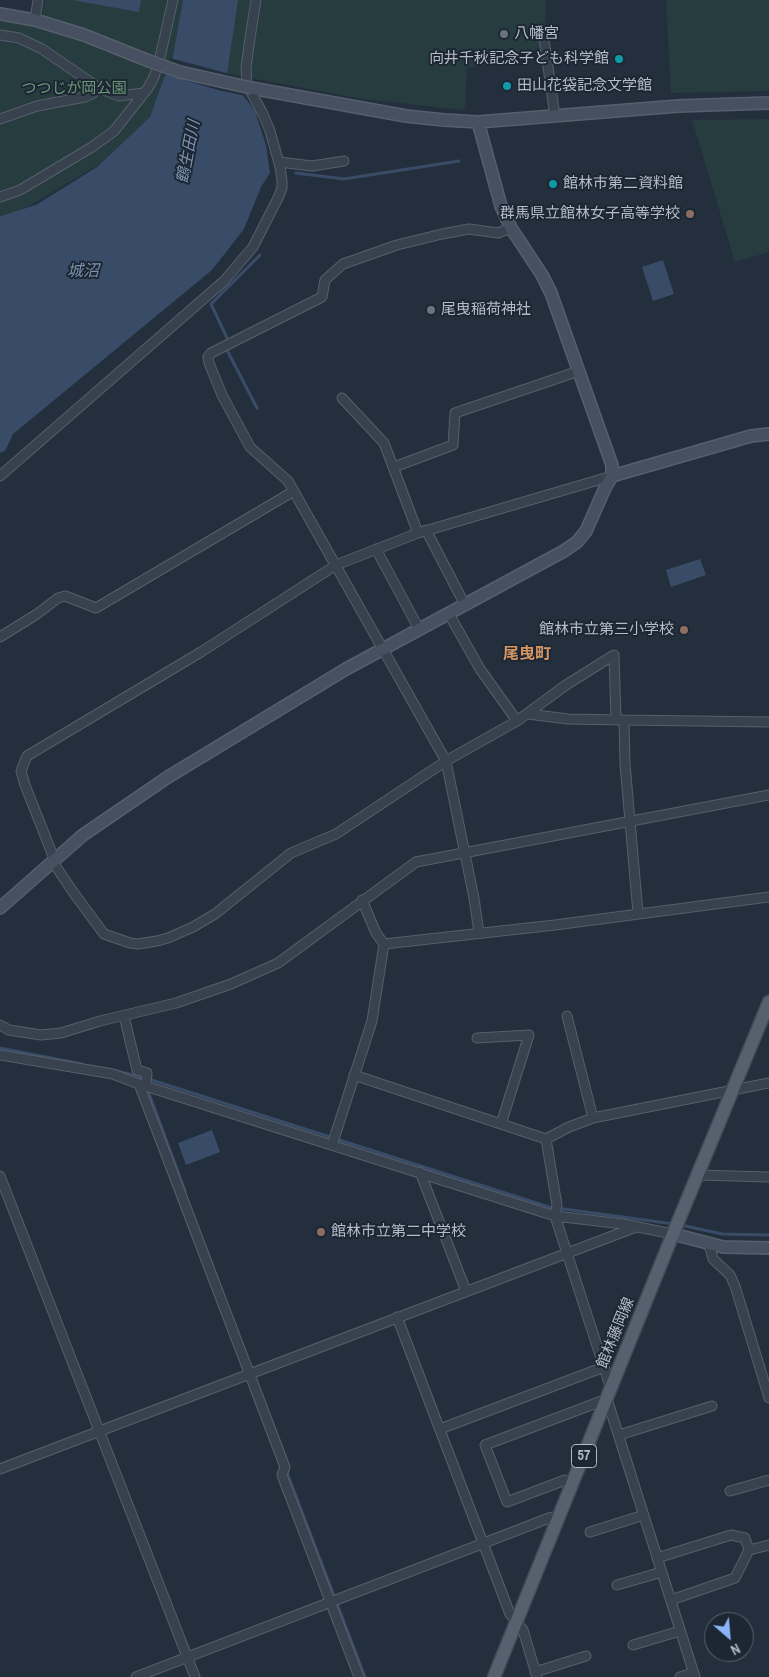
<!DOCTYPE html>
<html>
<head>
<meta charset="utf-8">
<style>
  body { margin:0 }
  #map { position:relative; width:769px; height:1677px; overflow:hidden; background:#242f3e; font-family:"Archivo Narrow",sans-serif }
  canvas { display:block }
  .north { position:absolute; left:704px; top:1612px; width:50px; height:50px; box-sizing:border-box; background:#1d2633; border:1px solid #59626f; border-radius:50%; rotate:153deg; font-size:14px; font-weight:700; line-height:20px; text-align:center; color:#b4bcc9 }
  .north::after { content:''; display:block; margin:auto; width:18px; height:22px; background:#8ab4f8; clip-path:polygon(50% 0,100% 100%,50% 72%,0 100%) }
</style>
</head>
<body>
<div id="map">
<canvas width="769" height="1677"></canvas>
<div class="north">N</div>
</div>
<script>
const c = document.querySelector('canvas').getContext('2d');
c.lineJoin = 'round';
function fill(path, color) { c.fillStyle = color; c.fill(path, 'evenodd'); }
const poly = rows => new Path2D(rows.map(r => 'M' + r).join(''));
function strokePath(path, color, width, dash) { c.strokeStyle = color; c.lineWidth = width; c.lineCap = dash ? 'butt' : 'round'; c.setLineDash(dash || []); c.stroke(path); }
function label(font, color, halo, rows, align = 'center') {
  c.font = font + ' "Archivo Narrow","Noto Sans JP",sans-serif'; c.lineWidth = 4; c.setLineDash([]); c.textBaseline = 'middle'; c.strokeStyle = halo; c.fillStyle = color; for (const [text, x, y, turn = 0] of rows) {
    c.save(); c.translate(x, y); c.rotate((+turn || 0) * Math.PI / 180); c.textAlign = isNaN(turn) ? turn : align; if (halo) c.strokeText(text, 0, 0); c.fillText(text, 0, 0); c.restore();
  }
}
fill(poly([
  [45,0,546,0,545,24,550,37,528,57,467,68,465,107,462,110,357,98,213,71,162,83,150,117,100,164,22,210,0,215,0,22,40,24],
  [666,0,769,0,769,91,671,93],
  [769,119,769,252,735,262,692,120]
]), '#263c3f');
fill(poly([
  [72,0,141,0,139,12],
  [183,0,238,0,227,74,255,111,266,145,270,173,261,187,244,229,212,270,13,434,5,451,0,453,0,216,36,205,97,167,150,117,162,83,172,62],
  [663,260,674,294,653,301,642,267],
  [700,559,706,575,671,587,666,570],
  [212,1130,220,1152,186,1165,178,1143]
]), '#394c67');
fill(poly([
  [170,58,230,74,246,96,218,90,164,74]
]), '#242f3e');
strokePath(poly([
  [296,173,344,179,459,161],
  [257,408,228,352,227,338,211,304,260,255],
  [0,1048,82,1064],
  [115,1071,139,1076,549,1207,674,1224],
  [140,1076,150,1096,185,1191],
  [681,1225,722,1234,769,1235],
  [286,1470,365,1677]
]), '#394c67', 3);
const street = poly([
  [35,20,38,0],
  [543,32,555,116],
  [0,35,19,38,42,49,99,88,118,96,144,93],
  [0,119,37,106,85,97,92,94,99,88],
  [279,162,312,166,344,161],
  [0,197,20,190,92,147,114,131,148,88,154,77,161,53,173,0],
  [342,398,384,443,418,533],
  [394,467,453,445,455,413,579,371],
  [0,476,224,281,253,247,279,196,282,188,282,180,280,167,270,131,263,114,247,85,246,68,250,38,256,0],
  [612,476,418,533,336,565,201,652,27,756,21,771,25,785,53,856,53,862,73,892,104,934,130,943,138,944,157,941,168,938,193,927,215,914,291,853,336,834,446,761,517,721,566,685,614,655,616,720],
  [426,530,465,605],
  [376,549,419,629],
  [449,614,480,669,517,721],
  [0,637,37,614,58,598,65,596,96,608,294,491],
  [528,714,568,719,624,720,625,764,638,913],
  [624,720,769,722],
  [479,933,474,898,446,761,288,481,250,447,222,395,209,363,208,357,211,353,322,297,325,280,343,264,397,245,442,234,469,229,498,233,511,228],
  [384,944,555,925,769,897],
  [124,1016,137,1070,147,1073,146,1086],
  [567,1016,593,1118],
  [0,1025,9,1030,41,1035,61,1033,100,1021,176,1003,231,984,278,963,416,862,769,795],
  [477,1038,529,1035,501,1124],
  [0,1055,113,1074,139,1084,555,1216,623,1224,673,1234],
  [354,1075,546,1139],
  [139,1084,285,1467,282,1475,359,1677],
  [332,1145,372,1021,384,944,376,933,362,900],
  [420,1172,466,1291],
  [697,1175,769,1177],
  [0,1176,195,1677],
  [709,1244,713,1259,730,1275,735,1286,769,1398],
  [397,1317,510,1614,523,1630,537,1677],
  [611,1389,555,1216,557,1205,546,1139,569,1127,593,1118,769,1083],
  [440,1429,604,1367],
  [619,1435,712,1406],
  [0,1469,636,1227],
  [573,1482,565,1480,507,1502,485,1445,607,1399,695,1677],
  [730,1491,769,1480],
  [590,1532,644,1515],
  [657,1558,731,1535,745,1538,749,1550],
  [617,1585,662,1572],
  [671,1600,735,1578,749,1550,769,1545],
  [633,1645,680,1631],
  [535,1672,586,1656],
  [136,1677,549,1518,559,1516],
  [680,1677,693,1673]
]);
const secondary = poly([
  [0,14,35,20,84,35,149,61],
  [251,88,406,116,444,120,478,122,678,106,769,103],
  [612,476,751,436,769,434],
  [0,908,83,835,168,777,346,669,564,551,577,542,586,531,605,488,612,476,612,465,551,293,542,275,511,228,501,206,478,122],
  [673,1234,723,1247,769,1248]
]);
const primary = poly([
  [494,1677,673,1234,769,1002]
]);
strokePath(street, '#565f6c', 11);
strokePath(secondary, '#565f6c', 14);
strokePath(primary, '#414a57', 15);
strokePath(street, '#38414e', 9);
strokePath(secondary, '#465061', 11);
strokePath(primary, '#56606e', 12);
const secondaryBridge = poly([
  [149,61,180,72,251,88]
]);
strokePath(secondaryBridge, '#565f6c', 14, []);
strokePath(secondaryBridge, '#465061', 11);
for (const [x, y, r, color] of [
  [504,34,5,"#6b7280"],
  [619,59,5,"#0f9aa8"],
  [507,86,5,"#0f9aa8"],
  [553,184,5,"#0f9aa8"],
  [690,214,5,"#8d6e63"],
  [431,310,5,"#6b7280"],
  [684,630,5,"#8d6e63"],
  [321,1232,5,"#8d6e63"]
]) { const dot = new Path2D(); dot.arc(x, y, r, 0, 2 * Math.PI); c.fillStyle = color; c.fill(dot); strokePath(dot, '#1d2633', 2); }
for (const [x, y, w] of [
  [584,1456,25]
]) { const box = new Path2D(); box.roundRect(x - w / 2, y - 11.5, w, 23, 4); c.fillStyle = '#1d2633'; c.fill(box); strokePath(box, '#b4bcc9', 1); }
label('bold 14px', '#b4bcc9', null, [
  ["57",584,1456]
]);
label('15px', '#b4bcc9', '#1d2633', [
  ["八幡宮",514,34],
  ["向井千秋記念子ども科学館",609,59,"right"],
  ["田山花袋記念文学館",517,86],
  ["館林市第二資料館",563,184],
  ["群馬県立館林女子高等学校",680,214,"right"],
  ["尾曳稲荷神社",441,310],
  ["館林市立第三小学校",674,630,"right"],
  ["館林市立第二中学校",331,1232]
], 'left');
label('15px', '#6b9a76', '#1d2633', [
  ["つつじが岡公園",74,89]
]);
label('15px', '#b4bcc9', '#1d2633', [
  ["館林藤岡線",616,1333,-68]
]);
label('italic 16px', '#7c92b1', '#1d2633', [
  ["鶴生田川",189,152,-79],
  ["城沼",83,272]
]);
label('bold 16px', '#d59563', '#1d2633', [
  ["尾曳町",527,655]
]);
</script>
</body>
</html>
